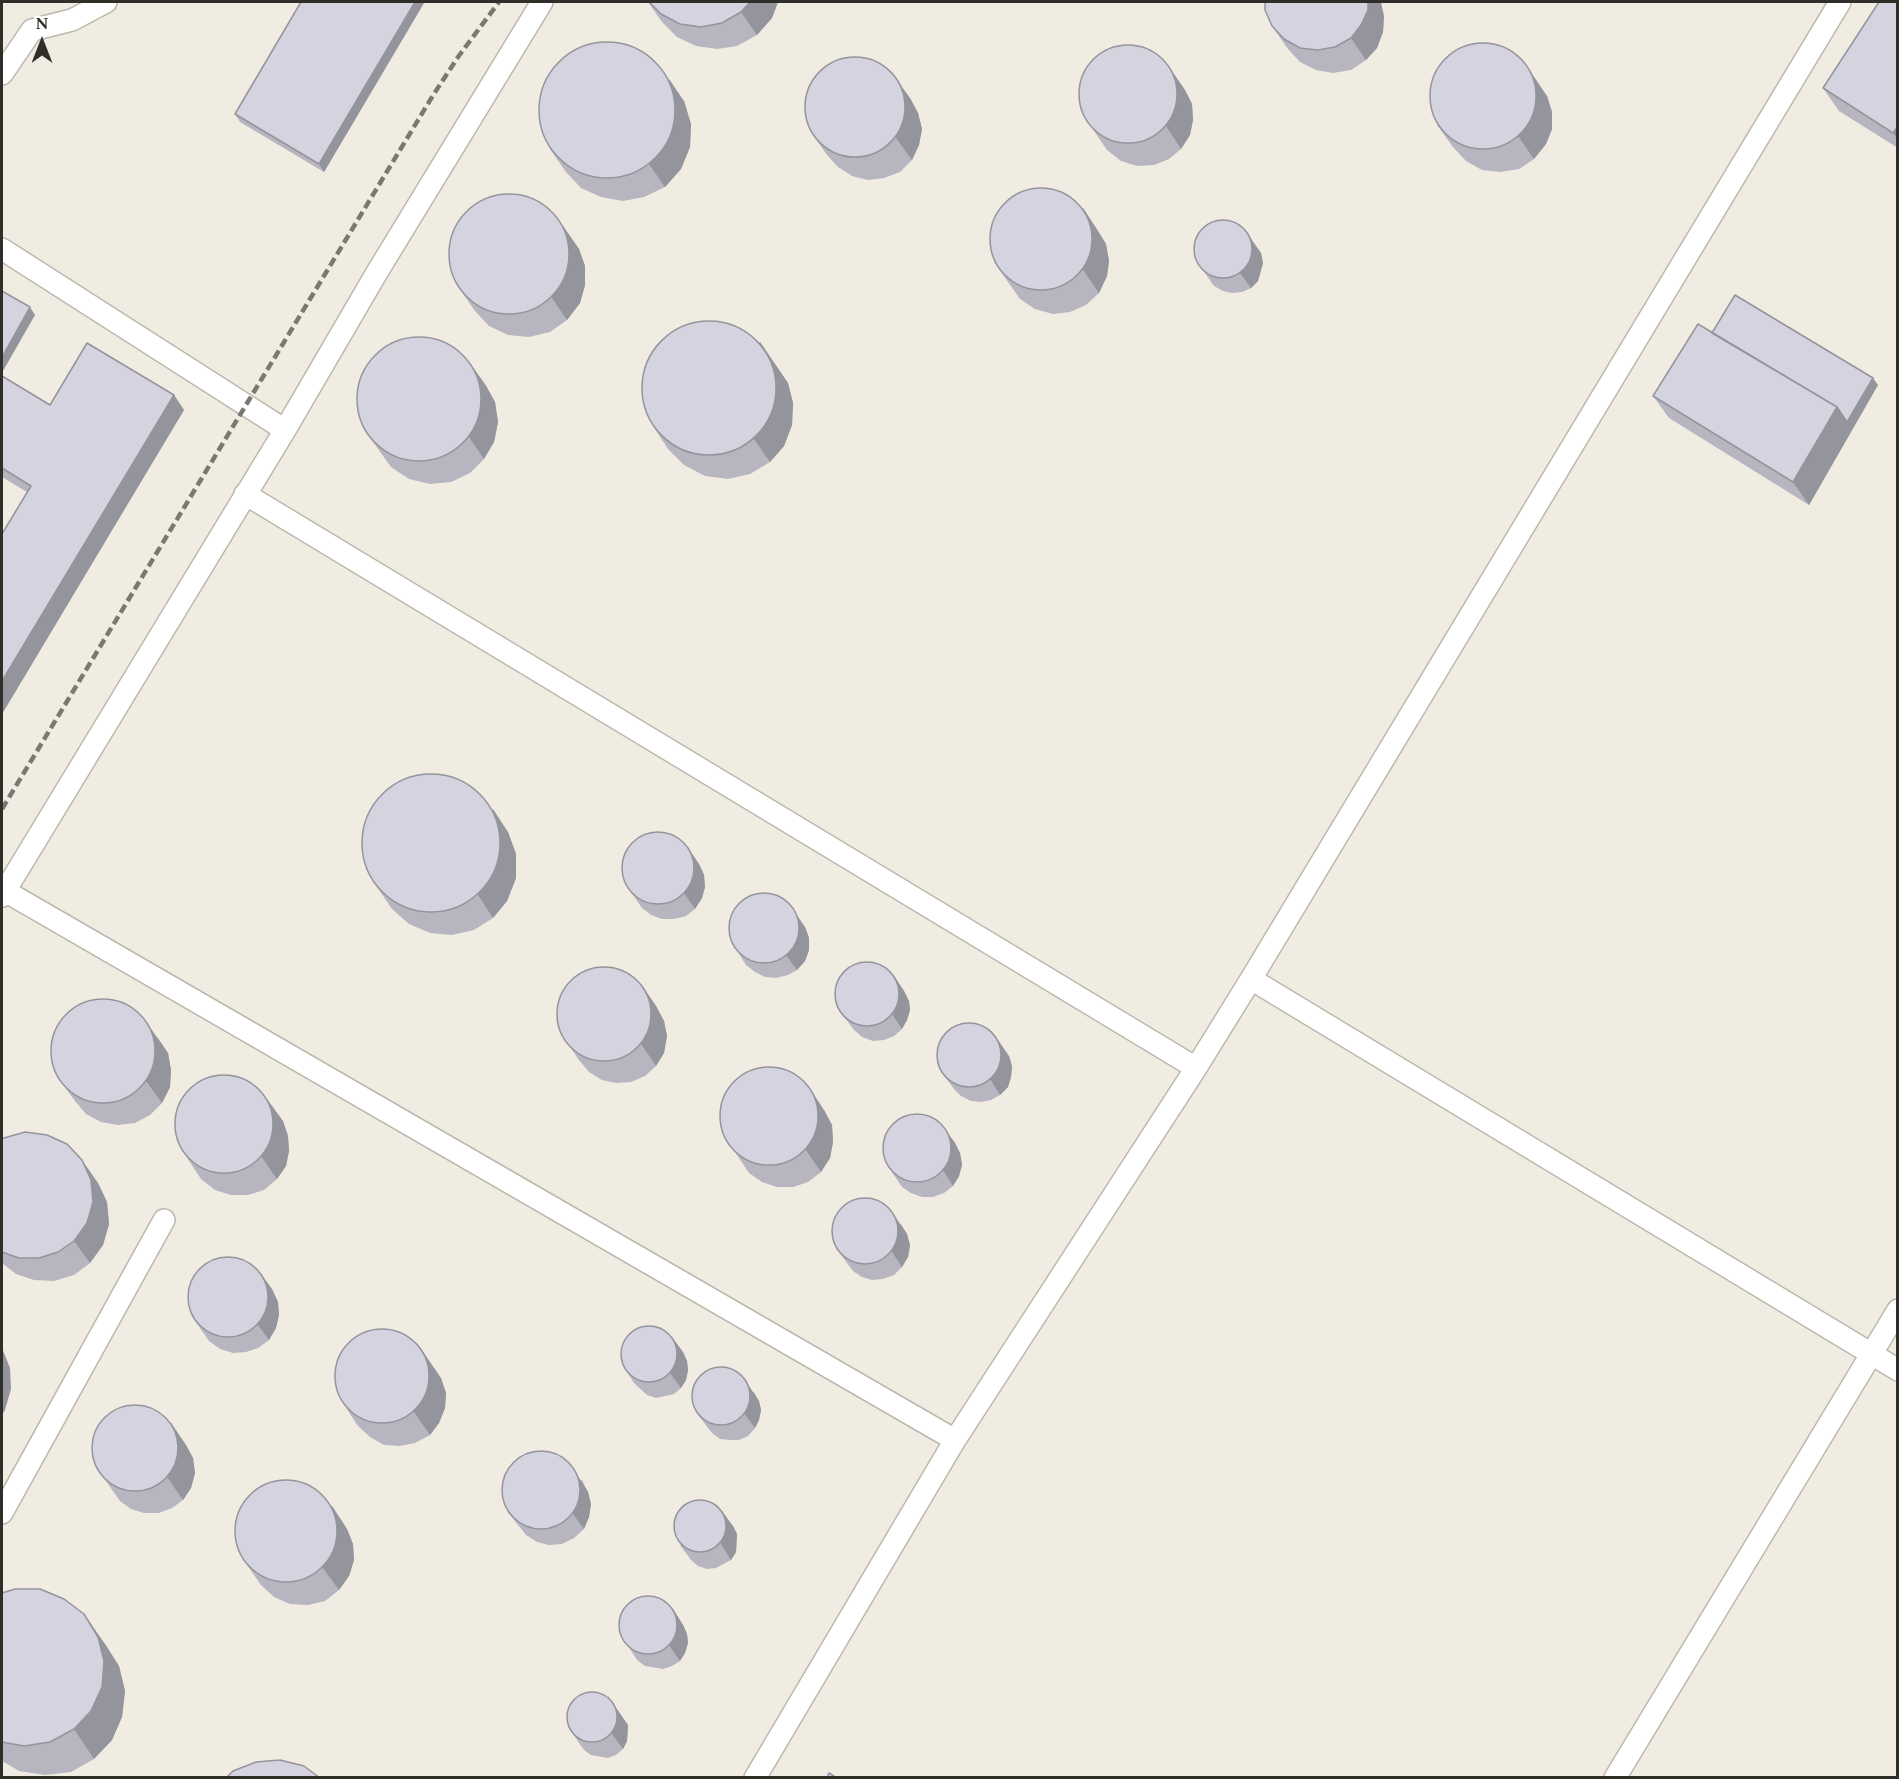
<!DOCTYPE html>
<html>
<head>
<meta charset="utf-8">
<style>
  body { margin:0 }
  #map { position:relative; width:1899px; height:1779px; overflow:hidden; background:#f1ece1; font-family:Spectral,serif }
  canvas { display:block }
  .frame { position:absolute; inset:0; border:3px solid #2f2e29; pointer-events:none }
  .north { position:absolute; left:12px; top:12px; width:60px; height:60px; -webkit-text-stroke:4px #fff; paint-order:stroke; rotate:0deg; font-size:16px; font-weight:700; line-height:24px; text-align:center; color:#2f2e29 }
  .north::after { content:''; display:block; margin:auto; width:21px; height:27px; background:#2f2e29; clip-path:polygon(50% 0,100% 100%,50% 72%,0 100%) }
</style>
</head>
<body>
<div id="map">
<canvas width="1899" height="1779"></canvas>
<div class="frame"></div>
<div class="north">N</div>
</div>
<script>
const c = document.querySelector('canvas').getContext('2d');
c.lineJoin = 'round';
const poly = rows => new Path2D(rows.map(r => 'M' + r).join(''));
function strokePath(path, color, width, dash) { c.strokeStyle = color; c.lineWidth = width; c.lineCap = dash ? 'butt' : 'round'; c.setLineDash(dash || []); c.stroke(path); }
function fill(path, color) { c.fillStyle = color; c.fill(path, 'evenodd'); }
const service = poly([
  [2,74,32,30,72,20,106,2],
  [2,249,285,430],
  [245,494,1196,1068],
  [5,891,955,1440],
  [2,896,285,430,376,274,542,2],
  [1251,979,1898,1370],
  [2,1513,164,1220],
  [755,1778,955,1440,1196,1068,1251,979,1840,2],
  [1615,1778,1898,1310]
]);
strokePath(service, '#bcb8ad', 24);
strokePath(service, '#fff', 21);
strokePath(poly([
  [2,809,432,97,458,57,499,2]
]), '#7b7871', 4.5, [9, 4.5]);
fill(poly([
  [301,2,423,2,424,3,324,172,240,122,235,114],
  [648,2,778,2,772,18,757,35,737,46,717,49,696,46,677,37,662,22],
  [1898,2,1898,148,1839,111,1823,88],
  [1384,16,1383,32,1377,48,1366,60,1351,70,1333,73,1316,70,1300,62,1288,49,1272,26],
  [1169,67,1185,90,1192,104,1193,120,1190,135,1181,149,1169,159,1154,165,1137,166,1121,161,1107,150,1092,128],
  [1547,96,1552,112,1552,129,1546,144,1534,159,1519,169,1500,172,1482,170,1466,161,1453,147,1437,125],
  [910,98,918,113,922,129,919,145,912,160,900,172,884,178,868,180,852,176,838,167,827,155,811,132],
  [684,101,691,124,690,147,681,169,665,187,644,197,623,201,601,197,581,188,566,172,550,149],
  [1083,208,1098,231,1106,244,1109,261,1107,276,1099,293,1086,305,1070,312,1053,314,1035,309,1020,299,994,262],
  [563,226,579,249,585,266,585,285,580,303,567,320,550,332,529,337,508,335,489,326,475,311,459,288],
  [1256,246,1261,253,1263,263,1258,281,1251,288,1242,292,1232,293,1223,291,1214,286,1198,263],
  [1712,333,1878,385,1809,505,1669,418,1653,396],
  [760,342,788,383,793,403,792,425,784,446,770,462,750,474,728,479,705,476,684,465,668,449,653,426],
  [2,376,50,405,174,395,184,410,2,714,2,534,27,492,2,477],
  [485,384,495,402,498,422,494,442,484,459,470,473,451,482,430,484,409,479,391,467,363,428],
  [508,832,516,854,516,878,507,901,493,918,474,930,452,935,430,933,409,924,392,909,377,887],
  [699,864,704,875,705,887,702,898,695,909,686,916,674,919,662,919,651,915,642,908,625,883],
  [805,927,809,938,809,950,805,961,797,970,788,975,776,978,765,977,755,972,746,965,736,949],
  [894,976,904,991,909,1001,910,1010,907,1020,902,1029,894,1036,884,1040,873,1041,862,1037,854,1030,843,1015],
  [641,984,656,1006,664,1021,667,1036,664,1053,656,1066,645,1076,631,1082,616,1083,602,1080,589,1072,579,1060,564,1038],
  [158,1038,168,1053,171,1070,170,1087,162,1103,150,1115,135,1123,118,1125,101,1122,86,1114,75,1101,59,1079],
  [1009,1056,1012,1066,1011,1077,1008,1087,1000,1095,991,1100,981,1102,971,1101,961,1096,954,1089,943,1074],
  [824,1110,832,1125,833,1142,830,1158,821,1172,808,1182,793,1187,777,1187,762,1182,749,1173,725,1137],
  [283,1121,288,1136,289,1151,286,1166,277,1179,264,1190,248,1195,231,1195,215,1190,201,1179,186,1156],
  [944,1128,955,1143,960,1153,962,1165,959,1176,953,1186,944,1193,933,1197,922,1197,911,1193,902,1187,886,1163],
  [2,1139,98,1183,107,1202,109,1224,103,1245,90,1263,74,1275,54,1281,34,1280,16,1274,2,1263],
  [901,1224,907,1234,910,1245,908,1257,902,1267,894,1275,883,1279,872,1280,862,1277,853,1271,836,1248],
  [272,1289,278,1302,279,1315,276,1328,269,1340,258,1348,246,1352,233,1353,220,1349,209,1341,191,1315],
  [683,1352,687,1361,688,1370,686,1380,681,1388,674,1394,656,1398,647,1395,634,1383,624,1367],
  [441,1378,446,1393,445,1408,439,1423,430,1435,415,1443,400,1446,384,1445,370,1437,358,1426,343,1403],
  [754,1392,759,1401,761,1410,759,1420,755,1428,748,1436,739,1440,730,1440,720,1439,712,1433,695,1411],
  [171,1423,186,1445,193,1458,195,1473,191,1488,183,1500,172,1508,159,1513,144,1513,131,1509,120,1501,96,1467],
  [582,1480,588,1492,591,1504,589,1517,584,1529,574,1538,562,1544,549,1545,537,1542,526,1535,507,1511],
  [332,1506,347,1529,353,1544,354,1560,349,1576,339,1590,325,1601,308,1605,290,1604,274,1597,261,1585,245,1562],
  [733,1526,737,1534,736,1552,731,1560,716,1568,707,1569,698,1566,691,1560,680,1545],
  [2,1593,105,1644,119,1666,125,1691,122,1717,112,1740,94,1759,71,1772,45,1775,19,1771,2,1761],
  [673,1609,683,1625,687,1634,688,1643,685,1653,680,1661,672,1666,663,1669,645,1666,637,1660,627,1644],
  [628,1725,627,1741,623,1749,616,1755,608,1758,591,1755,584,1750,568,1727]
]), '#b6b5c0');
fill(poly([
  [415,2,423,2,424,3,324,172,319,164],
  [750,2,778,2,772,18,757,35,741,12],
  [1368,2,1381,2,1384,16,1383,32,1377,48,1366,60,1351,38],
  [1522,59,1547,96,1552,112,1552,129,1546,144,1534,159,1518,136],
  [1169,67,1185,90,1192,104,1193,120,1190,135,1181,149,1166,126],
  [894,76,910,98,918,113,922,129,919,145,912,160,896,138],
  [669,79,684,101,691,124,690,147,681,169,665,187,649,164],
  [1898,126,1898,139,1893,133],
  [1083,208,1098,231,1106,244,1109,261,1107,276,1099,293,1083,270],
  [563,226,579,249,585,266,585,285,580,303,567,320,552,298],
  [1245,230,1261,253,1263,263,1258,281,1251,288,1240,273],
  [30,307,35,315,3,371,2,369,2,357],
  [760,342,788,383,793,403,792,425,784,446,770,462,754,439],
  [469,362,485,384,495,402,498,422,494,442,484,459,469,437],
  [1873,378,1878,385,1809,505,1793,482,1837,407],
  [174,395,184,410,2,714,2,681],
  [493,809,508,832,516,854,516,878,507,901,493,918,478,895],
  [689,849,699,864,704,875,705,887,702,898,695,909,684,893],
  [794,911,805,927,809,938,809,950,805,961,797,970,786,955],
  [894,976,904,991,909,1001,910,1010,907,1020,902,1029,892,1014],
  [641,984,656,1006,664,1021,667,1036,664,1053,656,1066,641,1044],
  [142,1016,168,1053,171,1070,170,1087,162,1103,146,1081],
  [998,1040,1009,1056,1012,1066,1011,1077,1008,1087,1000,1095,990,1079],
  [809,1087,824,1110,832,1125,833,1142,830,1158,821,1172,805,1149],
  [267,1099,283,1121,288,1136,289,1151,286,1166,277,1179,261,1156],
  [944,1128,955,1143,960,1153,962,1165,959,1176,953,1186,943,1170],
  [82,1160,98,1183,107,1202,109,1224,103,1245,90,1263,74,1241],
  [890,1209,907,1234,910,1245,908,1257,902,1267,892,1252],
  [261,1274,272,1289,278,1302,279,1315,276,1328,269,1340,258,1325],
  [672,1337,683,1352,687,1361,688,1370,686,1380,681,1388,670,1373],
  [417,1343,441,1378,446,1393,445,1408,439,1423,430,1435,414,1412],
  [2,1348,10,1368,11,1389,5,1410,2,1415],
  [743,1377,759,1401,761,1410,759,1420,755,1428,744,1413],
  [171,1423,186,1445,193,1458,195,1473,191,1488,183,1500,167,1477],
  [571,1465,588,1492,591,1504,589,1517,584,1529,573,1514],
  [332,1506,347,1529,353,1544,354,1560,349,1576,339,1590,323,1568],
  [722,1511,733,1526,737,1534,736,1552,731,1560,721,1544],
  [673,1609,683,1625,687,1634,688,1643,685,1653,680,1661,669,1645],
  [84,1614,105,1644,119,1666,125,1691,122,1717,112,1740,94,1759,74,1729],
  [608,1696,628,1725,627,1741,623,1749,612,1734]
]), '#94949c');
const building = poly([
  [301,2,415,2,319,164,235,114,301,2],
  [649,2,750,2,741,12,722,23,701,27,680,24,661,14,649,2],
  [1265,2,1368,2,1368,10,1361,25,1351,38,1335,47,1318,50,1300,48,1284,39,1272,26,1265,10,1265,2],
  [1879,2,1898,2,1898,126,1893,133,1823,88,1879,2],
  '539 110a68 68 0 1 1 136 0a68 68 0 1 1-136 0Z',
  '1430 96a53 53 0 1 1 106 0a53 53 0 1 1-106 0Z',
  '1079 94a49 49 0 1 1 98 0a49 49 0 1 1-98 0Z',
  '805 107a50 50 0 1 1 100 0a50 50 0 1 1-100 0Z',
  '990 239a51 51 0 1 1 102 0a51 51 0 1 1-102 0Z',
  '449 254a60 60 0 1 1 120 0a60 60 0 1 1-120 0Z',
  '1194 249a29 29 0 1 1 58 0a29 29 0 1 1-58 0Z',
  [2,291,30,307,2,357,2,291],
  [1735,295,1873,378,1847,422,1837,407,1712,333,1735,295],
  '642 388a67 67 0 1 1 134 0a67 67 0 1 1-134 0Z',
  [1698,324,1837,407,1793,482,1653,396,1698,324],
  '357 399a62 62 0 1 1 124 0a62 62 0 1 1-124 0Z',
  [87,343,174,395,2,681,2,534,31,486,2,468,2,376,50,405,87,343],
  '362 843a69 69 0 1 1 138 0a69 69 0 1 1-138 0Z',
  '622 868a36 36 0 1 1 72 0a36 36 0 1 1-72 0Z',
  '729 928a35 35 0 1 1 70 0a35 35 0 1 1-70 0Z',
  '835 994a32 32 0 1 1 64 0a32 32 0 1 1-64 0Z',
  '557 1014a47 47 0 1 1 94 0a47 47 0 1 1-94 0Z',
  '51 1051a52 52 0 1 1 104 0a52 52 0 1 1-104 0Z',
  '937 1055a32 32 0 1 1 64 0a32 32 0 1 1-64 0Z',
  '720 1116a49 49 0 1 1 98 0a49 49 0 1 1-98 0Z',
  '175 1124a49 49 0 1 1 98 0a49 49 0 1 1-98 0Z',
  '883 1148a34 34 0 1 1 68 0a34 34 0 1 1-68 0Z',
  [25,1132,47,1135,67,1144,82,1160,91,1180,93,1202,87,1223,74,1241,58,1252,39,1258,19,1258,2,1252,2,1139,4,1138,25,1132],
  '832 1231a33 33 0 1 1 66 0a33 33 0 1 1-66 0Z',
  '188 1297a40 40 0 1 1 80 0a40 40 0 1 1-80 0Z',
  '621 1354a28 28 0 1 1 56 0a28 28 0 1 1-56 0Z',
  '335 1376a47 47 0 1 1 94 0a47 47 0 1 1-94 0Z',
  '692 1396a29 29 0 1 1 58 0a29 29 0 1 1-58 0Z',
  '92 1448a43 43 0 1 1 86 0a43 43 0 1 1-86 0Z',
  '502 1490a39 39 0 1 1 78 0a39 39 0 1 1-78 0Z',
  '235 1531a51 51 0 1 1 102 0a51 51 0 1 1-102 0Z',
  '674 1526a26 26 0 1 1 52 0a26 26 0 1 1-52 0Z',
  [15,1589,40,1589,64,1599,84,1614,98,1637,104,1661,102,1687,91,1711,74,1729,50,1742,24,1746,2,1742,2,1593,15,1589],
  '619 1625a29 29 0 1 1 58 0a29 29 0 1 1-58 0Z',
  '567 1717a25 25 0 1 1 50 0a25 25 0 1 1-50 0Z',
  [280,1760,304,1766,320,1778,226,1778,233,1771,256,1762,280,1760],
  [829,1773,837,1778,827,1778,829,1773]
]);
fill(building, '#d4d3df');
strokePath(building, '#94949c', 1.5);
</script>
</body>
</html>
